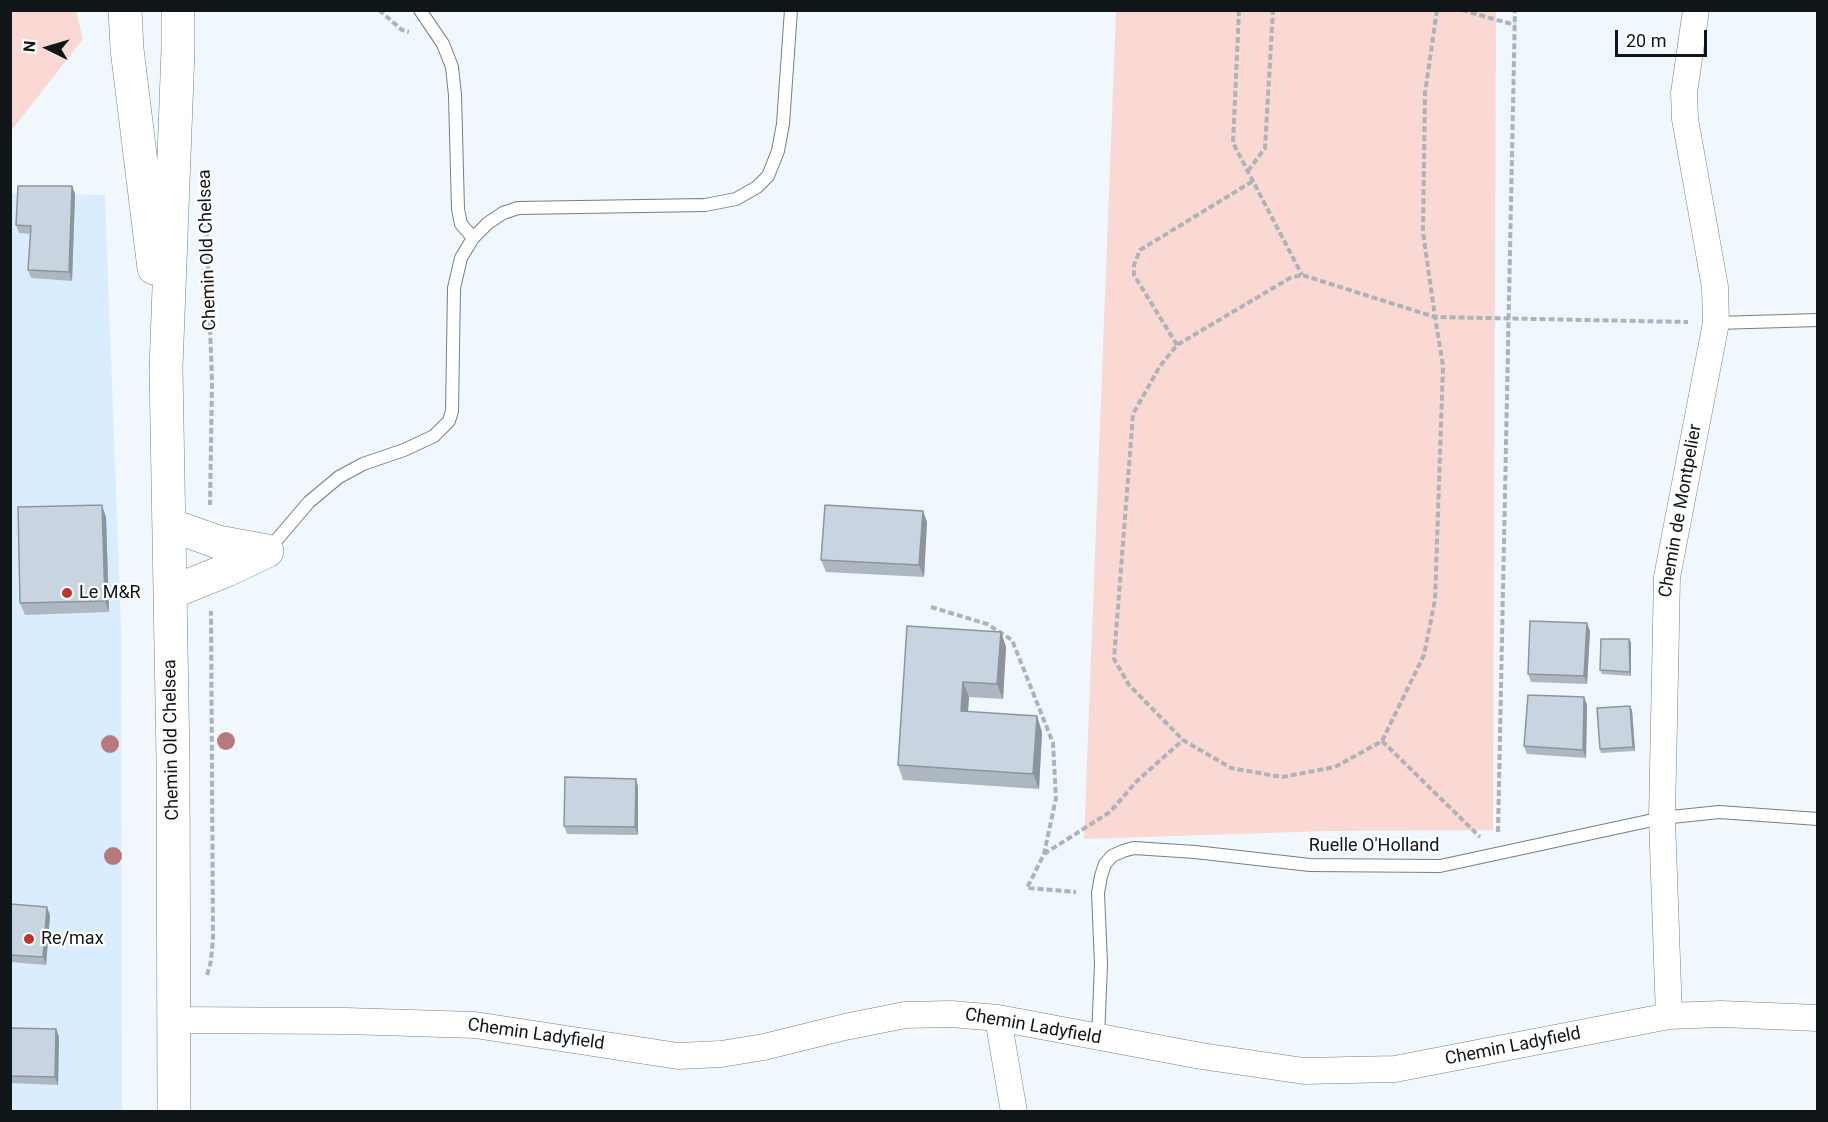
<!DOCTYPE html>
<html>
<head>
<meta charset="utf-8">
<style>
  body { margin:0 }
  #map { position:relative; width:1828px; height:1122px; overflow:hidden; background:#f0f8fe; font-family:Roboto,sans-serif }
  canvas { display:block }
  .frame { position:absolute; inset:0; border:12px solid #101518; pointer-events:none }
  .north { position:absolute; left:18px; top:18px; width:60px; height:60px; -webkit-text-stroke:4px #fff; paint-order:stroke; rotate:275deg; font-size:16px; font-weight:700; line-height:24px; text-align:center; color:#101518 }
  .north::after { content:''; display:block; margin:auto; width:21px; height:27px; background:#101518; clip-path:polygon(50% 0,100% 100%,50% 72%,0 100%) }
  .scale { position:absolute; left:1615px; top:30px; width:92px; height:27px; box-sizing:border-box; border:3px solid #101518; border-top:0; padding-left:8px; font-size:18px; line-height:21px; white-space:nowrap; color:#101518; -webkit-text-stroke:4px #fff; paint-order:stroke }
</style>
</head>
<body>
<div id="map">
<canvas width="1828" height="1122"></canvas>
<div class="frame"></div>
<div class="north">N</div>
<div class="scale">20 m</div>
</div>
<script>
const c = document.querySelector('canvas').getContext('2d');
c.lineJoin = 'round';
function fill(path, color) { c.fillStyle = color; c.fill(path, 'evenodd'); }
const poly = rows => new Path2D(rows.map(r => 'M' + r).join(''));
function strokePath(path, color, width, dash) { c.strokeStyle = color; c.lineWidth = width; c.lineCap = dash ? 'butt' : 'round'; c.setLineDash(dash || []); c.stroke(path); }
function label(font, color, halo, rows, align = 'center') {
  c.font = font + ' Roboto,sans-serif'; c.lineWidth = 4.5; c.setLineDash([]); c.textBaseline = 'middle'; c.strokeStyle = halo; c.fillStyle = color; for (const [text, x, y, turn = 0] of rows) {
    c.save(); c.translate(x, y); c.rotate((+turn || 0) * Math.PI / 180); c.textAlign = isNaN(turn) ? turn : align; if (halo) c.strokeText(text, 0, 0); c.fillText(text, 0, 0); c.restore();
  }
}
fill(poly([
  [11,194,105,195,121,626,122,1111,11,1110]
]), '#d9edfe');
fill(poly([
  [11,10,76,11,83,39,11,131],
  [1116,11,1496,11,1493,830,1329,831,1084,839]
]), '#fad8d3');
const lane = poly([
  [420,10,443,44,452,67,455,95,458,209,461,224,473,238],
  [1716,323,1818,320],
  [268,550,309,502,339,477,363,464,404,450,434,436,449,421,452,411,454,288,461,258,473,238,488,223,503,213,518,208,705,205,736,199,757,187,768,176,778,151,783,124,791,10],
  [1098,1038,1101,964,1098,893,1101,876,1105,864,1112,856,1123,851,1134,848,1195,852,1310,865,1440,866,1662,818,1719,812,1818,819]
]);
const street = poly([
  [1669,1016,1662,818,1667,577,1716,323,1715,287,1685,119,1684,93,1696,10],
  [998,1018,1014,1112],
  [175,1020,346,1021,475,1025,678,1056,721,1054,764,1047,845,1027,905,1015,951,1014,998,1018,1201,1056,1304,1071,1395,1069,1669,1016,1721,1014,1818,1018]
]);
const secondary = poly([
  [125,10,127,49,154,268],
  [170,525,218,542,267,551],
  [170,593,227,570,267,551],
  [174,1112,173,758,166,368,178,50,178,10]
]);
strokePath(lane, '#747f89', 14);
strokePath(street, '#747f89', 27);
strokePath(secondary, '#747f89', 34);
strokePath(poly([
  [379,10,402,30,409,32],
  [1239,10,1233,143,1302,275],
  [1437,10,1425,93,1423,232,1435,317,1443,366,1435,600,1424,655,1382,741,1335,767,1282,777,1231,768,1183,740,1129,685,1114,659,1133,414,1160,366,1177,345,1290,278,1302,275,1435,317,1688,322],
  [1462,10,1515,25],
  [1248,171,1265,148,1273,10],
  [206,212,212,382,210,505],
  [1177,345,1134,275,1134,265,1140,250,1253,181],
  [931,607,987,624,1012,640,1053,743,1056,798,1044,854,1027,888,1076,892],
  [1382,741,1480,837],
  [1498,832,1515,10],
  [1044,854,1110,812,1137,781,1183,740],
  [207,975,211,961,213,938,211,611]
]), '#acb4b9', 4, [6, 3]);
strokePath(lane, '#fff', 12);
strokePath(street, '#fff', 26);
strokePath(secondary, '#fff', 33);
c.fillStyle = '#b77a7c';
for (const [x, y] of [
  [226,741],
  [110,744],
  [113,856]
]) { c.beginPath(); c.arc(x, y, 9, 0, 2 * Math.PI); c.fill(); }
fill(poly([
  [72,186,75,194,72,281,31,278,28,270,30,234,19,233,16,225],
  [923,511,927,522,924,577,826,572,821,560],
  [106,517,109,612,25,615,20,603],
  [1590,631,1587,684,1531,682,1528,674],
  [1001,632,1006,647,1003,699,969,697,968,712,1037,716,1042,732,1039,789,903,780,898,765],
  [1629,639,1631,643,1631,676,1602,674,1600,670],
  [1584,697,1587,705,1586,758,1527,754,1524,746],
  [1632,710,1635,751,1601,753,1600,749],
  [636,779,638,787,638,835,567,834,564,826],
  [10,904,50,915,46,965,10,962],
  [10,1028,56,1029,59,1037,58,1085,10,1083]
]), '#acb7c1');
fill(poly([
  [72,186,75,194,72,281,69,272],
  [102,505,106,517,109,612,105,601],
  [923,511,927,522,924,577,919,565],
  [1587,623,1590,631,1587,684,1584,676],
  [1001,632,1006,647,1003,699,997,684],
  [1629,639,1631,643,1631,676,1630,672],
  [963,682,969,697,967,726,961,711],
  [1584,697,1587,705,1586,758,1583,750],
  [1630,706,1632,710,1635,751,1633,747],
  [1037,716,1042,732,1039,789,1033,774],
  [636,779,638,787,638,835,635,827],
  [47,907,50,915,46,965,43,957],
  [56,1029,59,1037,58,1085,55,1077]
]), '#8c959d');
const building = poly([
  [18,186,72,186,69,272,28,270,31,226,16,225,18,186],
  [102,505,105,601,20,603,18,507,102,505],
  [825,505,923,511,919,565,821,560,825,505],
  [1530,621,1587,623,1584,676,1528,674,1530,621],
  [907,626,1001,632,997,684,963,682,961,711,1037,716,1033,774,898,765,907,626],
  [1601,639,1629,639,1630,672,1600,670,1601,639],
  [1528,695,1584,697,1583,750,1524,746,1528,695],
  [1630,706,1633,747,1600,749,1597,708,1630,706],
  [565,777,636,779,635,827,564,826,565,777],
  [10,904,47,907,43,957,10,955,10,904],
  [10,1028,56,1029,55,1077,10,1076,10,1028]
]);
fill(building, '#c8d5e0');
strokePath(building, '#8c959d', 1.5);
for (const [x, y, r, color] of [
  [67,593,6,"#c1332d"],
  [29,939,6,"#c1332d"]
]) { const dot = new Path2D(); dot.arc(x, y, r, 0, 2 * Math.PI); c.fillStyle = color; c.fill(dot); strokePath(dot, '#fff', 2); }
label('18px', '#101518', '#fff', [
  ["Chemin Old Chelsea",208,250,-92],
  ["Chemin de Montpelier",1681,511,-80],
  ["Chemin Old Chelsea",172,740,-91],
  ["Ruelle O'Holland",1374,846],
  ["Chemin Ladyfield",1033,1027,10],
  ["Chemin Ladyfield",536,1035,8],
  ["Chemin Ladyfield",1513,1047,-11]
]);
label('18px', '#101518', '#fff', [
  ["Le M&R",79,593],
  ["Re/max",41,939]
], 'left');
</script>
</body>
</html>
